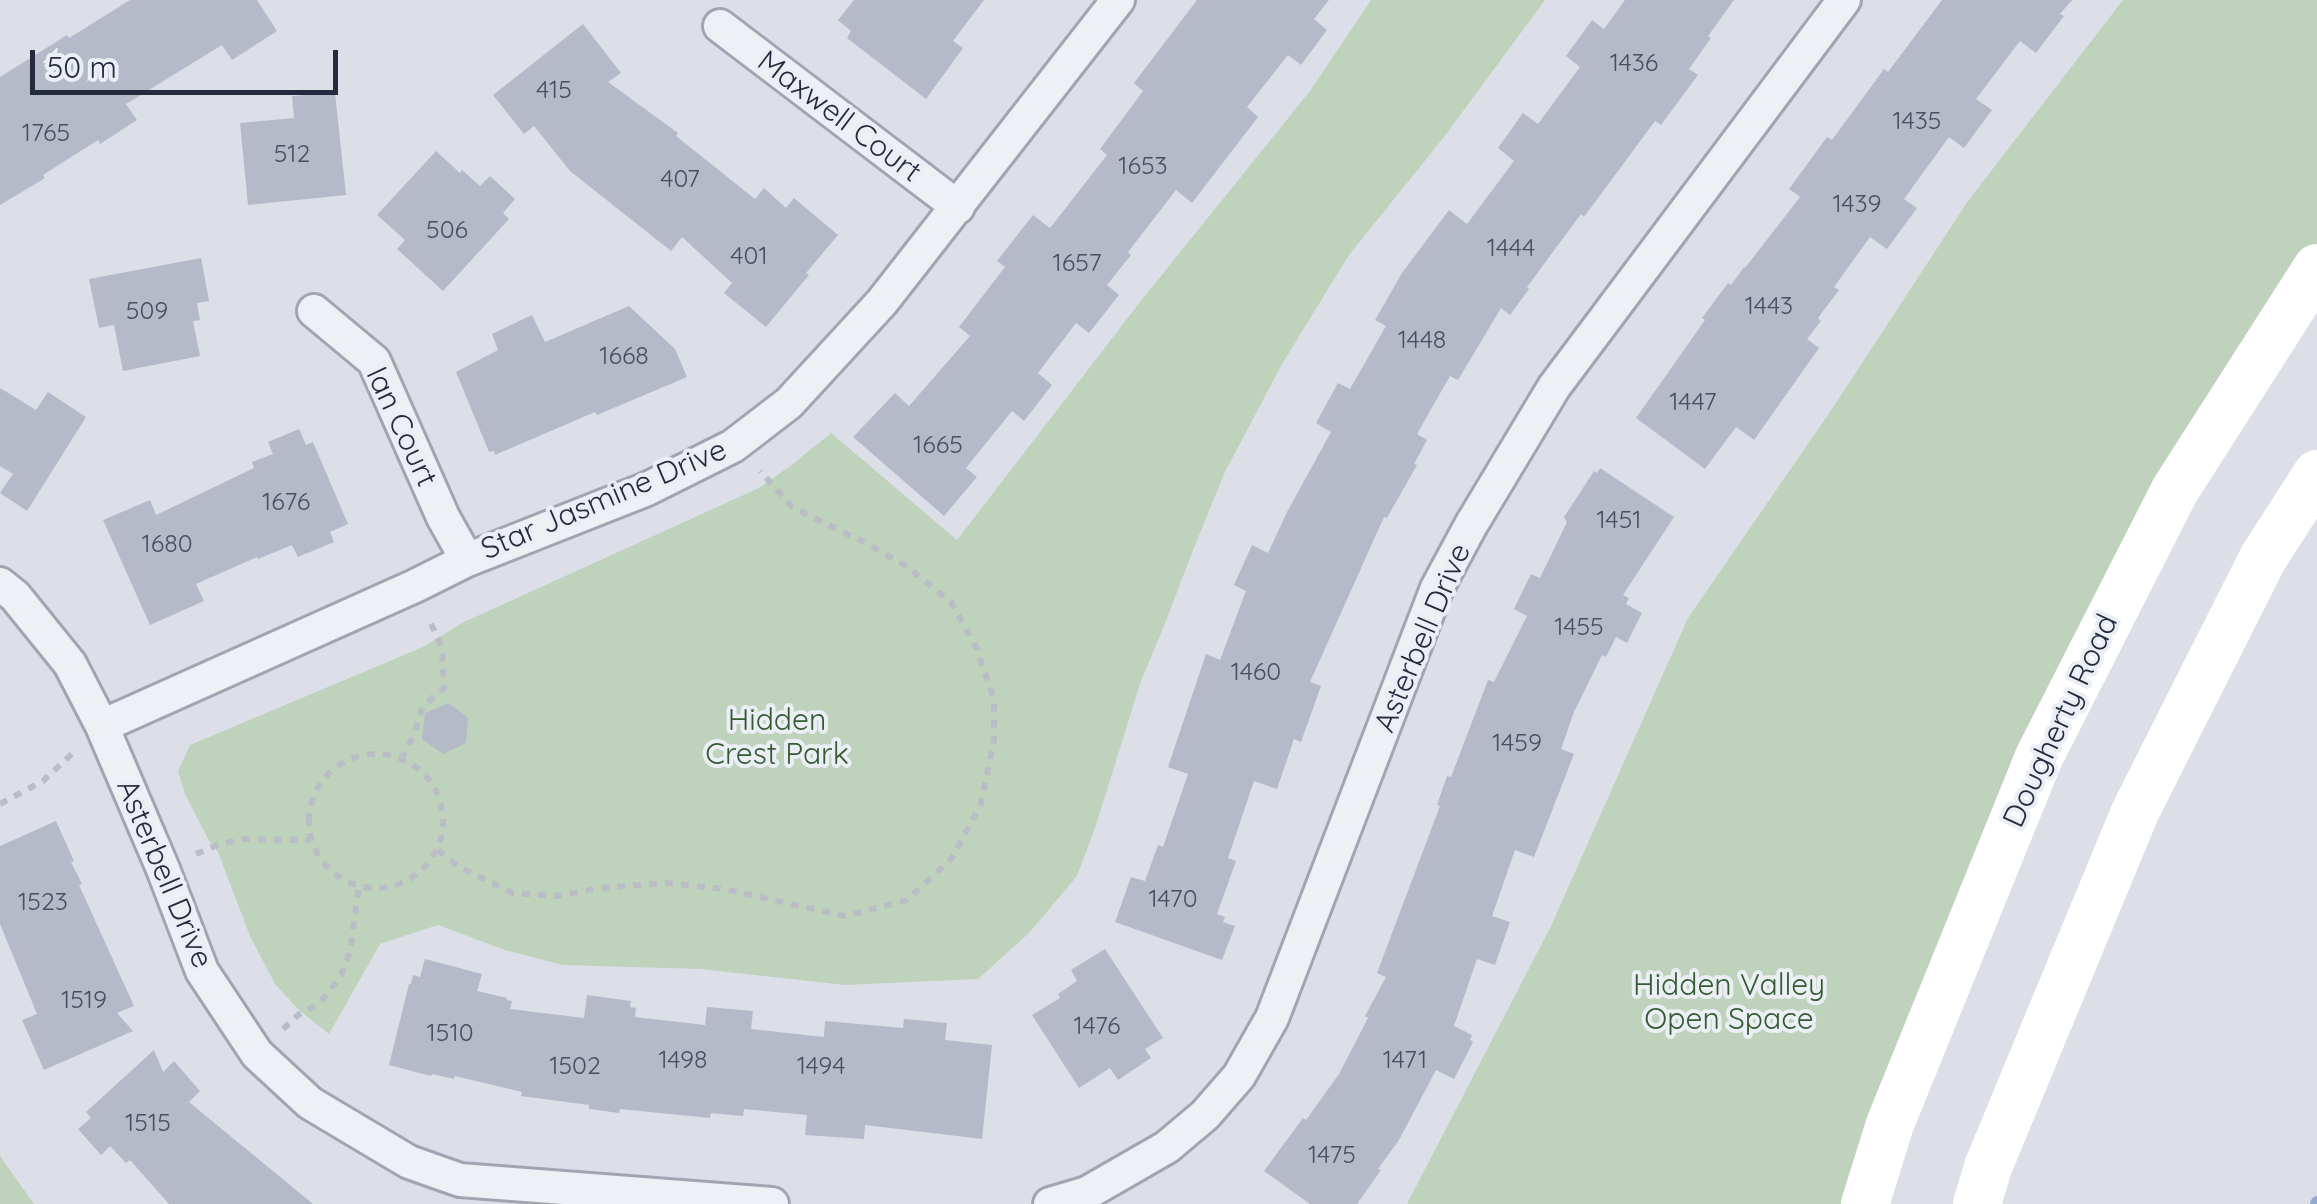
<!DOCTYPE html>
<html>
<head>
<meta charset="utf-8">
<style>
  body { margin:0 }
  #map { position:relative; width:2317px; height:1204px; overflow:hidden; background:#dcdfe8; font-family:Quicksand,sans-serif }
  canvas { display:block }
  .scale { position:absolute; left:30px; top:50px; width:308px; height:45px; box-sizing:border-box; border:5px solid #242b3f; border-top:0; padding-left:12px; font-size:30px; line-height:35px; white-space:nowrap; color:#242b3f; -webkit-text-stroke:8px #ebeef5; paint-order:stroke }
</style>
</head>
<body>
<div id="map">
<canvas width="2317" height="1204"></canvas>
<div class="scale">50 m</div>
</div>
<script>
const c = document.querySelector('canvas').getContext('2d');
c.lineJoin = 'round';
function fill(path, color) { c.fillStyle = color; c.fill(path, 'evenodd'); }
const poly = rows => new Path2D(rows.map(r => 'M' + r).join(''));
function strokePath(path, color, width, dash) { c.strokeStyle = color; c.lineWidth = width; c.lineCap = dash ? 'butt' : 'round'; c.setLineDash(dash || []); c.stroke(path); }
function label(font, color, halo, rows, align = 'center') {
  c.font = font + ' Quicksand,sans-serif'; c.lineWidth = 8; c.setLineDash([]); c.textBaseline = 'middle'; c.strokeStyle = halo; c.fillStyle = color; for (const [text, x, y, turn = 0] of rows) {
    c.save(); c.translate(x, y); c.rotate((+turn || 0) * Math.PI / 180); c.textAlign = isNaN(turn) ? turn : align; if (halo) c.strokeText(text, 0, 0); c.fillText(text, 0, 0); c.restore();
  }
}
fill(poly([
  [1371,0,1545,0,1444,137,1349,255,1282,364,1225,472,1195,545,1164,626,1141,681,1096,825,1077,876,1029,933,978,979,845,985,700,969,562,965,502,949,438,925,380,944,329,1034,298,1009,275,984,250,936,218,852,208,839,185,794,178,771,190,745,423,647,462,623,759,488,793,464,831,433,957,540,1140,302,1310,91],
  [2123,0,2317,0,2317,268,2175,490,1865,1204,1407,1204,1551,926,1688,618,1832,409,1968,201],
  [0,1156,34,1204,0,1204]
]), '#bfd2bc');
strokePath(poly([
  [2316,1204,2317,1202]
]), '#92a8cc', 12);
fill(poly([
  [130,0,257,0,277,31,232,60,222,45,126,104,137,120,100,144,98,140,43,175,45,178,0,205,0,77,67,35,69,38],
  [854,0,984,0,953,41,963,48,926,99,847,38,851,31,838,20],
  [1197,0,1329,0,1314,19,1327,30,1301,65,1288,55,1247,107,1258,117,1192,203,1176,190,1128,252,1131,255,1107,285,1119,295,1089,333,1076,323,1038,373,1052,385,1024,421,1012,411,966,468,977,477,944,516,853,437,895,393,909,406,970,336,959,327,1005,267,997,261,1033,215,1050,228,1107,155,1100,149,1143,91,1134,83],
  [1625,0,1734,0,1708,36,1711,38,1689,69,1698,75,1661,125,1655,121,1584,217,1581,214,1527,287,1529,289,1510,315,1501,308,1458,380,1450,376,1417,434,1427,440,1414,464,1417,465,1387,518,1384,517,1310,682,1321,686,1301,742,1294,739,1277,789,1254,781,1228,858,1236,861,1217,914,1225,917,1223,922,1235,926,1222,960,1115,922,1131,877,1145,881,1158,845,1163,847,1188,774,1168,767,1206,654,1220,660,1246,591,1234,585,1252,545,1268,553,1287,512,1331,432,1316,423,1338,383,1350,389,1386,326,1375,320,1402,273,1449,210,1467,224,1514,161,1498,148,1523,113,1538,124,1580,67,1566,56,1592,20,1604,29],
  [1942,0,2072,0,2060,14,2064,16,2036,53,2020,41,1976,99,1992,110,1964,148,1949,137,1904,199,1917,208,1887,249,1870,237,1834,287,1839,290,1818,318,1821,321,1807,339,1819,348,1754,440,1736,427,1705,469,1636,418,1705,320,1702,318,1728,283,1731,285,1744,267,1745,268,1800,197,1789,189,1827,137,1832,140,1884,69,1888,72],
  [583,24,621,73,608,82,678,133,676,136,755,199,764,188,786,208,794,198,838,235,806,273,809,275,766,327,724,293,732,283,682,237,671,251,570,171,534,126,524,134,493,95],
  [335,93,346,195,248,205,240,123,294,118,292,96],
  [436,151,460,173,462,170,480,186,490,176,515,199,503,213,509,219,443,291,397,249,405,240,377,215],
  [201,258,209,301,197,303,200,320,193,321,200,356,123,371,114,325,99,328,89,279],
  [629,306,675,349,687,377,597,415,595,412,495,455,494,451,489,452,456,372,498,350,492,334,532,315,545,342],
  [0,388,36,410,48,392,86,417,27,511,0,493,13,474,0,466],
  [299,429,306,445,313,442,348,524,330,532,334,542,298,557,292,545,258,559,257,557,196,584,204,601,150,625,103,520,150,500,156,515,254,468,252,462,273,454,268,442],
  [1600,468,1674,517,1623,595,1629,598,1626,604,1642,613,1627,643,1616,637,1606,657,1602,655,1574,712,1561,749,1574,754,1534,857,1515,850,1492,916,1510,922,1495,965,1477,959,1454,1026,1472,1035,1470,1040,1473,1042,1454,1079,1436,1070,1399,1140,1378,1169,1381,1170,1357,1204,1310,1204,1264,1171,1303,1118,1306,1120,1339,1074,1368,1018,1365,1016,1386,977,1377,973,1440,806,1437,805,1447,776,1451,777,1488,680,1494,682,1527,616,1514,609,1531,574,1540,578,1567,522,1564,517,1594,471,1597,473],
  [449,703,468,718,466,743,443,754,422,739,425,713],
  [56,821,74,861,71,862,82,884,79,885,134,1006,117,1013,133,1031,44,1070,22,1020,37,1014,0,924,0,846],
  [1105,949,1163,1038,1145,1049,1151,1058,1118,1080,1110,1068,1079,1088,1032,1015,1060,998,1058,994,1077,981,1071,970],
  [425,959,482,974,477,991,507,998,507,1000,512,1001,510,1009,584,1018,587,995,631,1001,630,1007,636,1008,635,1017,705,1025,707,1007,753,1011,751,1029,824,1037,825,1021,903,1028,904,1019,947,1023,945,1040,992,1045,982,1139,865,1125,864,1139,805,1135,807,1115,744,1109,743,1116,711,1113,710,1118,620,1109,619,1113,589,1109,589,1105,521,1096,522,1092,455,1076,454,1079,432,1074,431,1076,389,1065,409,984,411,984,413,975,420,977],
  [154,1050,163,1072,174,1061,200,1091,189,1102,313,1204,169,1204,130,1160,126,1163,110,1146,101,1155,78,1129,91,1118,86,1112]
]), '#b5bac8');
const street = poly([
  [720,26,958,207],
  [314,311,374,361,443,517,467,560],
  [0,584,15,596,70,664,102,726,163,869,202,971,257,1054,310,1103,409,1162,460,1180,772,1204],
  [102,726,415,586,467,560,647,489,733,446,789,403,882,302,1118,0],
  [1050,1204,1087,1193,1167,1147,1205,1115,1239,1076,1272,1018,1437,588,1471,525,1554,387,1844,0]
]);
strokePath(street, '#a1a5b2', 38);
strokePath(poly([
  '309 821a67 67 0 1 1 134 0a67 67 0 1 1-134 0Z',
  [401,759,413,737,423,706,444,688,442,648,429,619],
  [0,804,43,781,75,751],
  [438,850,459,867,513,893,557,896,599,888,667,883,725,889,845,916,907,900,952,858,981,804,994,740,994,700,977,649,951,602,906,566,864,542,792,507,760,471],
  [196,854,220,844,245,839,310,840],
  [283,1029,298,1015,320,1003,341,975,350,952,359,886]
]), '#babdc6', 6, [8, 8]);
strokePath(street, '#eff0f6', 32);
strokePath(poly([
  [1865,1204,1890,1124,2039,757,2175,490,2317,268],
  [1977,1204,1988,1167,2135,812,2263,558,2317,474]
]), '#fff', 48);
label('25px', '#484f61', null, [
  ["1436",1634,63],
  ["415",554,90],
  ["1435",1917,121],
  ["1765",46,133],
  ["512",292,154],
  ["1653",1143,166],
  ["407",680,179],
  ["1439",1857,204],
  ["506",447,230],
  ["1444",1511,248],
  ["401",749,256],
  ["1657",1077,263],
  ["1443",1769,306],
  ["509",147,311],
  ["1448",1422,340],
  ["1668",624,356],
  ["1447",1693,402],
  ["1665",938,445],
  ["1676",286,502],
  ["1451",1619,520],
  ["1680",167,544],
  ["1455",1579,627],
  ["1460",1256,672],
  ["1459",1517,743],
  ["1470",1173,899],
  ["1523",43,902],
  ["1519",84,1000],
  ["1476",1097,1026],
  ["1510",450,1033],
  ["1498",683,1060],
  ["1471",1405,1060],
  ["1502",575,1066],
  ["1494",821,1066],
  ["1515",148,1123],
  ["1475",1332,1155]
]);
label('30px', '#242b3f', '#ebeef5', [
  ["Maxwell Court",839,117,37],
  ["Ian Court",401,427,65],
  ["Star Jasmine Drive",604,500,-23],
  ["Asterbell Drive",1423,638,-67],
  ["Dougherty Road",2061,721,-65],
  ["Asterbell Drive",164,874,67]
]);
label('30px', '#345c30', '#ebeef5', [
  ["Hidden",777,721],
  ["Crest Park",777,755],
  ["Hidden Valley",1729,986],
  ["Open Space",1729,1020]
]);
</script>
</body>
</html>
